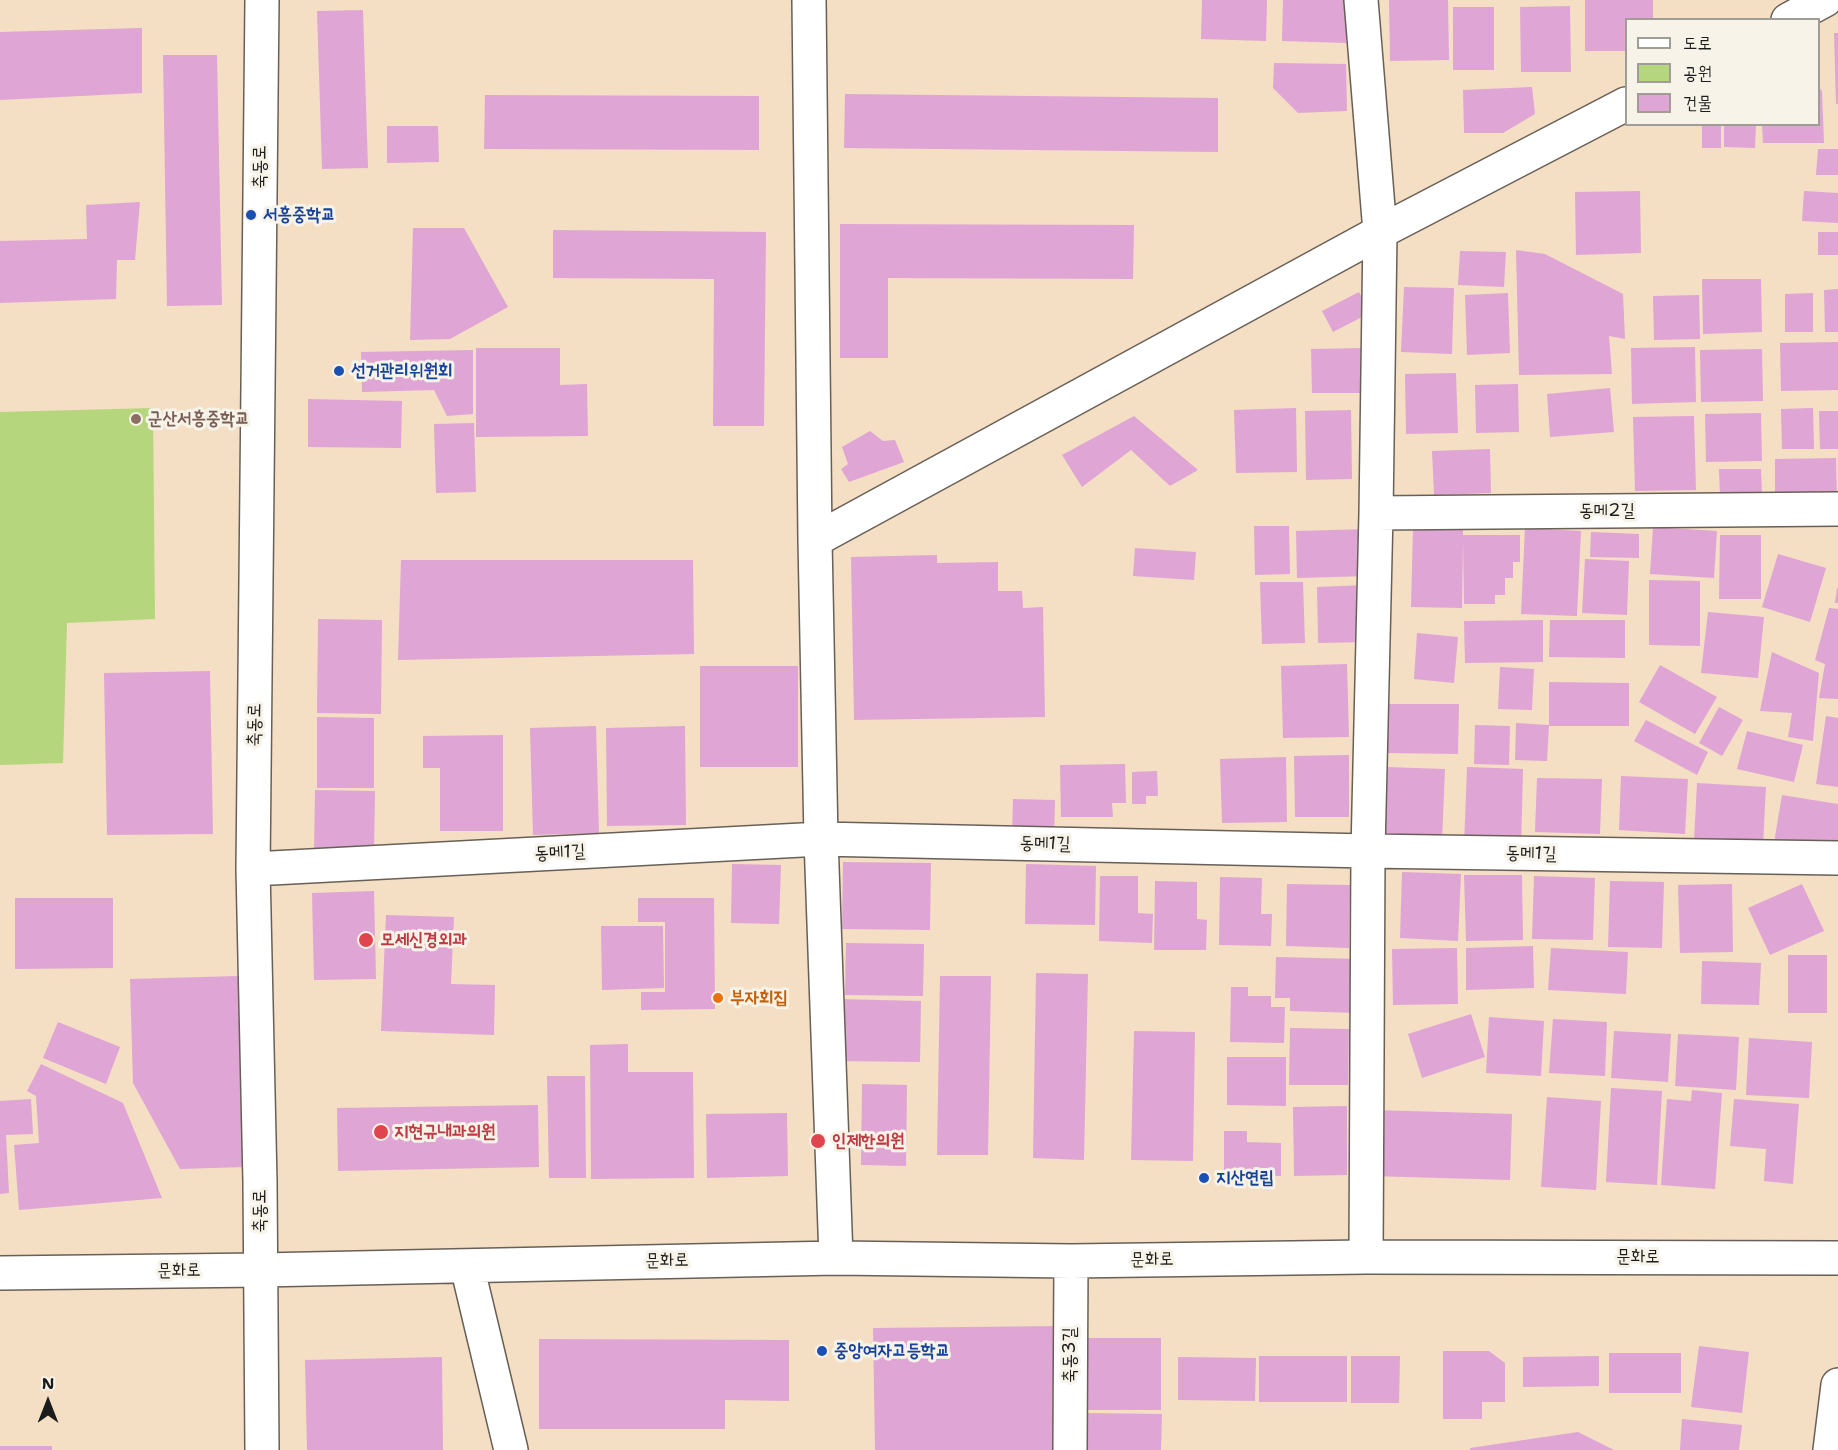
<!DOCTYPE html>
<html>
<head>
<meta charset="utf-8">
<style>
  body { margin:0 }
  #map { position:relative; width:1838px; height:1450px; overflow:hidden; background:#f4dec4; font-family:"Shantell Sans","Poor Story",sans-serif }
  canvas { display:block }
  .legend { position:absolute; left:1625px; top:18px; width:195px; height:108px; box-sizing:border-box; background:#f7f3e8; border:2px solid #9f9d96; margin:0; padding:8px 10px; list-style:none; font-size:18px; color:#1c1c1c }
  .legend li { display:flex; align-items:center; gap:12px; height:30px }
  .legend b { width:30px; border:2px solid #9f9d96 }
  .north { position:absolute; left:18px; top:1372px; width:60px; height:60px; -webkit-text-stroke:4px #f7f3e8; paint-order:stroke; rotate:0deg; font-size:16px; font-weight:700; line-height:24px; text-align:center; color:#1c1c1c }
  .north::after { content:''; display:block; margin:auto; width:21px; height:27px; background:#1c1c1c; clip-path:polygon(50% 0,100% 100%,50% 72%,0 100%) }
</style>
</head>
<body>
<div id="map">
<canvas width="1838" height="1450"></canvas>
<ul class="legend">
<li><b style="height:8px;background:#fff"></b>도로</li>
<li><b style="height:16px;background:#b5d67d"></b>공원</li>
<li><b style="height:16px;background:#dfa5d5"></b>건물</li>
</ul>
<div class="north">N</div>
</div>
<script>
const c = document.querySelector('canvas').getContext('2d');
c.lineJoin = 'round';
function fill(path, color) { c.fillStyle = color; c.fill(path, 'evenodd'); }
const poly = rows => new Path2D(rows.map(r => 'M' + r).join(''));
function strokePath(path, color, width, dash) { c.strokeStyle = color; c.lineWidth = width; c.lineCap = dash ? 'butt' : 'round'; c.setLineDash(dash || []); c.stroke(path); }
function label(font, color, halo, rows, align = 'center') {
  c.font = font + ' "Shantell Sans","Poor Story",sans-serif'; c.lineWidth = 6; c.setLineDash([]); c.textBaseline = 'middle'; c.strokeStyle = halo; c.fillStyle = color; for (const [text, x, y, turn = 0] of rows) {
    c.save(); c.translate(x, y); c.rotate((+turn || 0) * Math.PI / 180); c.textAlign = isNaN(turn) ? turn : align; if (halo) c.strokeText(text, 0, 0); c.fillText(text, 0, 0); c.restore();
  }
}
fill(poly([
  [153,408,155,619,67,623,63,763,0,765,0,412]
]), '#b5d67d');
fill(poly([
  [1202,0,1267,0,1266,41,1201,39],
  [1283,0,1347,0,1346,43,1282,41],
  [1389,0,1448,0,1449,60,1390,61],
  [1585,0,1653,0,1653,20,1626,20,1626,51,1585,51],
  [1570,6,1571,72,1521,72,1520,7],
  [1453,7,1494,7,1494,70,1453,70],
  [363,10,368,168,322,169,317,11],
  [142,28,142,93,0,100,0,32],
  [1834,33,1838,33,1838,104,1836,104],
  [163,55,217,55,222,305,167,306],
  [1274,63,1346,64,1347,111,1298,113,1273,88],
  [1818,86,1822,91,1824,143,1763,143,1762,124,1818,124],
  [1532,87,1535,114,1503,133,1464,133,1463,90],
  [845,94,1218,98,1218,152,844,148],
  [485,95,759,96,759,150,484,149],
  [1702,124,1721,124,1721,148,1702,148],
  [1724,124,1756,124,1755,148,1724,147],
  [387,126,438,126,439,162,387,163],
  [1818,149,1838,149,1838,175,1816,175],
  [1640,191,1641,253,1576,255,1575,192],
  [1804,191,1838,193,1838,223,1802,221],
  [140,202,135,260,117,260,116,299,0,303,0,241,87,239,86,205],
  [840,224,1134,225,1133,279,888,278,888,358,840,358],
  [413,228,464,228,508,307,450,339,410,340],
  [553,230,766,232,764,426,713,426,714,279,553,278],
  [1818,232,1838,232,1838,255,1818,255],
  [1516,250,1545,254,1623,294,1625,339,1609,336,1612,374,1519,375],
  [1460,251,1506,252,1504,287,1458,285],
  [1702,279,1761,279,1762,332,1703,334],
  [1404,287,1454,288,1452,354,1401,352],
  [1838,289,1838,332,1825,332,1824,290],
  [1359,292,1370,313,1333,332,1322,311],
  [1508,293,1510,353,1467,355,1465,295],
  [1813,293,1813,332,1785,332,1785,294],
  [1699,295,1700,339,1654,340,1653,296],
  [1838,342,1838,390,1781,391,1780,343],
  [1695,347,1696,402,1632,404,1631,348],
  [476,348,560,348,560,385,587,384,588,436,476,437],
  [1364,348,1365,393,1312,393,1311,349],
  [1762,349,1763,401,1701,402,1700,350],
  [473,350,473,414,447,416,434,390,362,392,361,352],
  [1456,373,1458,433,1406,434,1405,374],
  [1518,384,1519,432,1476,433,1475,385],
  [1610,388,1614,432,1550,437,1547,394],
  [308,399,402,401,401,448,308,447],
  [1296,408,1297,472,1236,473,1234,410],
  [1813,408,1814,449,1782,449,1781,409],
  [1351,410,1352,479,1306,480,1305,411],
  [1819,411,1838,411,1838,449,1820,449],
  [1761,413,1762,461,1706,462,1705,414],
  [1134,416,1198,470,1170,486,1131,450,1082,487,1062,455],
  [1694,416,1696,490,1635,491,1633,417],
  [474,423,476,492,436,493,434,424],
  [870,431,883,441,895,440,904,462,849,482,841,469,848,464,842,447],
  [1490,449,1491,493,1434,495,1432,451],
  [1836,458,1837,501,1775,502,1775,459],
  [1719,469,1761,469,1762,496,1720,498],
  [1254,526,1289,526,1290,574,1255,575],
  [1653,527,1717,531,1714,578,1650,574],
  [1413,528,1463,529,1463,535,1520,535,1520,562,1513,562,1513,578,1505,578,1505,595,1495,595,1495,604,1464,604,1463,540,1462,608,1411,607],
  [1525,528,1581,531,1577,616,1521,614],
  [1369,529,1370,576,1297,578,1296,531],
  [1591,532,1639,534,1639,558,1590,557],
  [1720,535,1761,535,1761,599,1719,599],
  [1135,548,1196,552,1194,580,1133,576],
  [1778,554,1826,568,1810,622,1762,607],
  [937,555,937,563,998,562,998,591,1022,591,1023,608,1043,607,1045,717,854,720,851,557],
  [1585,559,1629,561,1627,615,1582,613],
  [401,560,693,560,694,654,398,660],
  [1649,580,1700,581,1700,646,1649,645],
  [1260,582,1303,582,1305,643,1262,644],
  [1365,585,1366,642,1318,643,1317,587],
  [1837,588,1838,588,1838,603,1835,603],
  [1829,608,1838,609,1838,699,1819,698,1825,664,1815,660],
  [1708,612,1764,617,1758,678,1701,673],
  [318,619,382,620,381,714,317,713],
  [1543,620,1543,662,1465,663,1464,621],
  [1550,620,1625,620,1625,658,1549,657],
  [1417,633,1458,637,1454,683,1414,679],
  [1772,652,1819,673,1813,741,1788,737,1792,713,1760,711],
  [1347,664,1349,737,1283,738,1281,666],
  [1660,665,1717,697,1695,734,1639,702],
  [700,666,798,666,798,767,700,767],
  [1500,667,1534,669,1532,710,1498,709],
  [210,671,213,834,107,835,104,673],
  [1549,682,1629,683,1629,726,1549,726],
  [1387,704,1459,704,1458,754,1387,753],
  [1719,707,1743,720,1722,756,1699,743],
  [1826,716,1838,718,1838,787,1816,784],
  [317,717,374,718,374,788,317,788],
  [1646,720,1708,752,1697,775,1634,741],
  [1516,723,1549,725,1547,761,1515,760],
  [1475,725,1510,726,1509,765,1474,764],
  [596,726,599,833,533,835,530,728],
  [685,726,686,825,607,826,606,728],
  [1747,731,1803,745,1794,782,1737,769],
  [503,735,503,831,440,831,440,768,423,768,423,736],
  [1349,755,1349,817,1295,817,1294,756],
  [1286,757,1287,822,1222,823,1220,759],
  [1125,764,1126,803,1112,803,1113,817,1061,817,1060,765],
  [1386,767,1445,769,1442,841,1383,839],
  [1467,767,1523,769,1521,849,1464,847],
  [1157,771,1158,796,1146,796,1146,804,1132,804,1132,772],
  [1621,776,1688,779,1685,834,1619,830],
  [1537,778,1602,779,1600,834,1535,832],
  [1697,783,1766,787,1763,845,1694,841],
  [315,790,375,791,374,853,314,851],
  [1782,795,1838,804,1838,853,1774,843],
  [1013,799,1055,800,1054,839,1012,837],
  [843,862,931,863,930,930,842,929],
  [732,864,781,865,779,924,731,923],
  [1026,864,1096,866,1095,925,1025,924],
  [1402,872,1461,874,1458,941,1400,938],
  [1464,875,1522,875,1523,940,1466,941],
  [1100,876,1138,876,1138,913,1153,914,1152,943,1099,941],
  [1534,876,1595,878,1593,940,1532,939],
  [1220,877,1262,878,1261,914,1272,914,1271,946,1219,945],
  [1155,881,1197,882,1197,919,1207,920,1206,950,1154,950],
  [1610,881,1664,882,1662,948,1608,947],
  [1287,884,1350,885,1349,948,1286,946],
  [1732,884,1733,952,1680,953,1678,885],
  [1802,884,1824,931,1770,955,1748,908],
  [374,891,376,979,314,980,312,893],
  [15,898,113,898,113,968,15,969],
  [638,898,714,898,715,1009,641,1010,641,992,665,992,665,922,638,922],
  [386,915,454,917,451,984,495,985,494,1035,381,1031],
  [601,926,663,926,664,988,602,990],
  [846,943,924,944,923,996,845,995],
  [1533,946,1534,988,1466,990,1466,948],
  [1457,948,1458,1004,1393,1005,1392,949],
  [1551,948,1628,952,1626,994,1548,990],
  [1788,955,1827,955,1827,1013,1788,1013],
  [1276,957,1360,959,1359,1013,1290,1011,1290,998,1275,998],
  [1702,961,1761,963,1759,1005,1701,1004],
  [1036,973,1088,974,1084,1160,1033,1158],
  [239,976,245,1167,180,1169,133,1083,130,979],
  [940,976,991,976,988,1155,937,1155],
  [1231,987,1248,987,1248,996,1271,996,1271,1007,1285,1007,1284,1043,1230,1042],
  [837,999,921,1001,920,1062,836,1061],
  [1471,1014,1485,1057,1422,1078,1408,1034],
  [1489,1017,1544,1021,1541,1076,1486,1073],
  [1553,1019,1607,1022,1605,1076,1549,1073],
  [58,1022,120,1047,106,1084,43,1058],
  [1290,1028,1349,1029,1348,1085,1289,1085],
  [1134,1031,1195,1032,1193,1161,1131,1160],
  [1614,1031,1671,1034,1668,1082,1611,1078],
  [1678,1034,1739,1037,1736,1090,1675,1086],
  [1749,1038,1812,1042,1809,1098,1746,1095],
  [628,1044,628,1072,693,1072,694,1178,591,1179,590,1045],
  [1227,1057,1286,1057,1286,1106,1227,1105],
  [41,1064,123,1103,162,1198,19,1210,14,1145,39,1143,36,1096,27,1091],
  [547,1076,585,1076,586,1178,549,1178],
  [862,1084,907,1085,906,1166,861,1165],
  [1611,1088,1662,1091,1657,1185,1606,1182],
  [1692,1090,1722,1093,1715,1189,1661,1185,1667,1099,1691,1101],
  [1547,1097,1601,1101,1596,1190,1541,1187],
  [31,1099,33,1134,6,1135,9,1193,0,1194,0,1101],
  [1734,1099,1799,1104,1793,1184,1764,1181,1766,1149,1730,1146],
  [538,1105,539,1167,338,1171,337,1108],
  [1347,1106,1347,1175,1294,1176,1293,1107],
  [1373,1110,1512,1114,1510,1180,1371,1176],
  [787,1113,788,1176,707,1178,706,1114],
  [1224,1131,1247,1131,1247,1142,1281,1143,1281,1176,1224,1175],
  [1059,1326,1060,1450,875,1450,873,1328],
  [1086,1338,1161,1338,1161,1410,1086,1410],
  [539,1339,789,1340,789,1401,725,1400,725,1429,539,1429],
  [1699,1346,1749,1352,1742,1413,1691,1407],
  [1443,1351,1489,1351,1505,1363,1505,1402,1482,1402,1482,1419,1443,1419],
  [1609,1353,1681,1353,1681,1393,1609,1393],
  [1259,1356,1347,1356,1347,1402,1259,1402],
  [1351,1356,1400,1356,1399,1403,1351,1403],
  [1599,1356,1599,1386,1523,1387,1523,1357],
  [442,1357,443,1450,307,1450,305,1360],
  [1178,1357,1256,1358,1255,1401,1178,1400],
  [1086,1413,1162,1414,1161,1450,1086,1450],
  [1682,1419,1742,1425,1739,1450,1680,1450],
  [1578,1432,1614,1450,1470,1450,1470,1448],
  [0,1446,52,1446,52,1450,0,1450]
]), '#dfa5d5');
const minor = poly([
  [262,0,253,869,260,1182,262,1450],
  [809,0,815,540],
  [1361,0,1380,232,1376,513,1368,851,1366,1257],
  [1788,20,1825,0],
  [1376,513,1838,509],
  [253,869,821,839,1368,851,1838,858],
  [836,1258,821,839,815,540,1380,232,1626,104],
  [467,1266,511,1450],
  [0,1273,261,1270,836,1258,1071,1261,1366,1257,1838,1258],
  [1070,1450,1071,1261],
  [1830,1450,1838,1385]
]);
strokePath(minor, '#686057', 36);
strokePath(minor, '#fff', 33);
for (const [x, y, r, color] of [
  [251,215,6,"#1a4fb4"],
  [339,371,6,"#1a4fb4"],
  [136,419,6,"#8d6e63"],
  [366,940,8,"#e0444e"],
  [718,998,6,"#e8710a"],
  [381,1132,8,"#e0444e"],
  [818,1141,8,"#e0444e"],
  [1204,1178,6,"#1a4fb4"],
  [822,1351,6,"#1a4fb4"]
]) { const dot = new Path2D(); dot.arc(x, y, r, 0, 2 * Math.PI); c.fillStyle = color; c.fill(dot); strokePath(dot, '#f7f3e8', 2); }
label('18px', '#1c1c1c', '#f7f3e8', [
  ["축동로",260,167,-90],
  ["동메2길",1607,511],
  ["축동로",255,725,-89],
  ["동메1길",1045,844,1],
  ["동메1길",560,853,-3],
  ["동메1길",1531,854,1],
  ["축동로",260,1211,-90],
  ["문화로",1638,1257],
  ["문화로",1152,1260,-1],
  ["문화로",667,1261,-1],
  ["문화로",179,1271,-1],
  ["축동3길",1070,1355,-90]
]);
label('bold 18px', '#164399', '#f7f3e8', [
  ["서흥중학교",263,215],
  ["선거관리위원회",351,371],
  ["지산연립",1216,1178],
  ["중앙여자고등학교",834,1351]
], 'left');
label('bold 18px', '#785e54', '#f7f3e8', [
  ["군산서흥중학교",148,419]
], 'left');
label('bold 18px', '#be3a42', '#f7f3e8', [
  ["모세신경외과",380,940],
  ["지현규내과의원",394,1132],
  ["인제한의원",832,1141]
], 'left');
label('bold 18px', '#c56008', '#f7f3e8', [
  ["부자회집",730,998]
], 'left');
</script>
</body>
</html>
